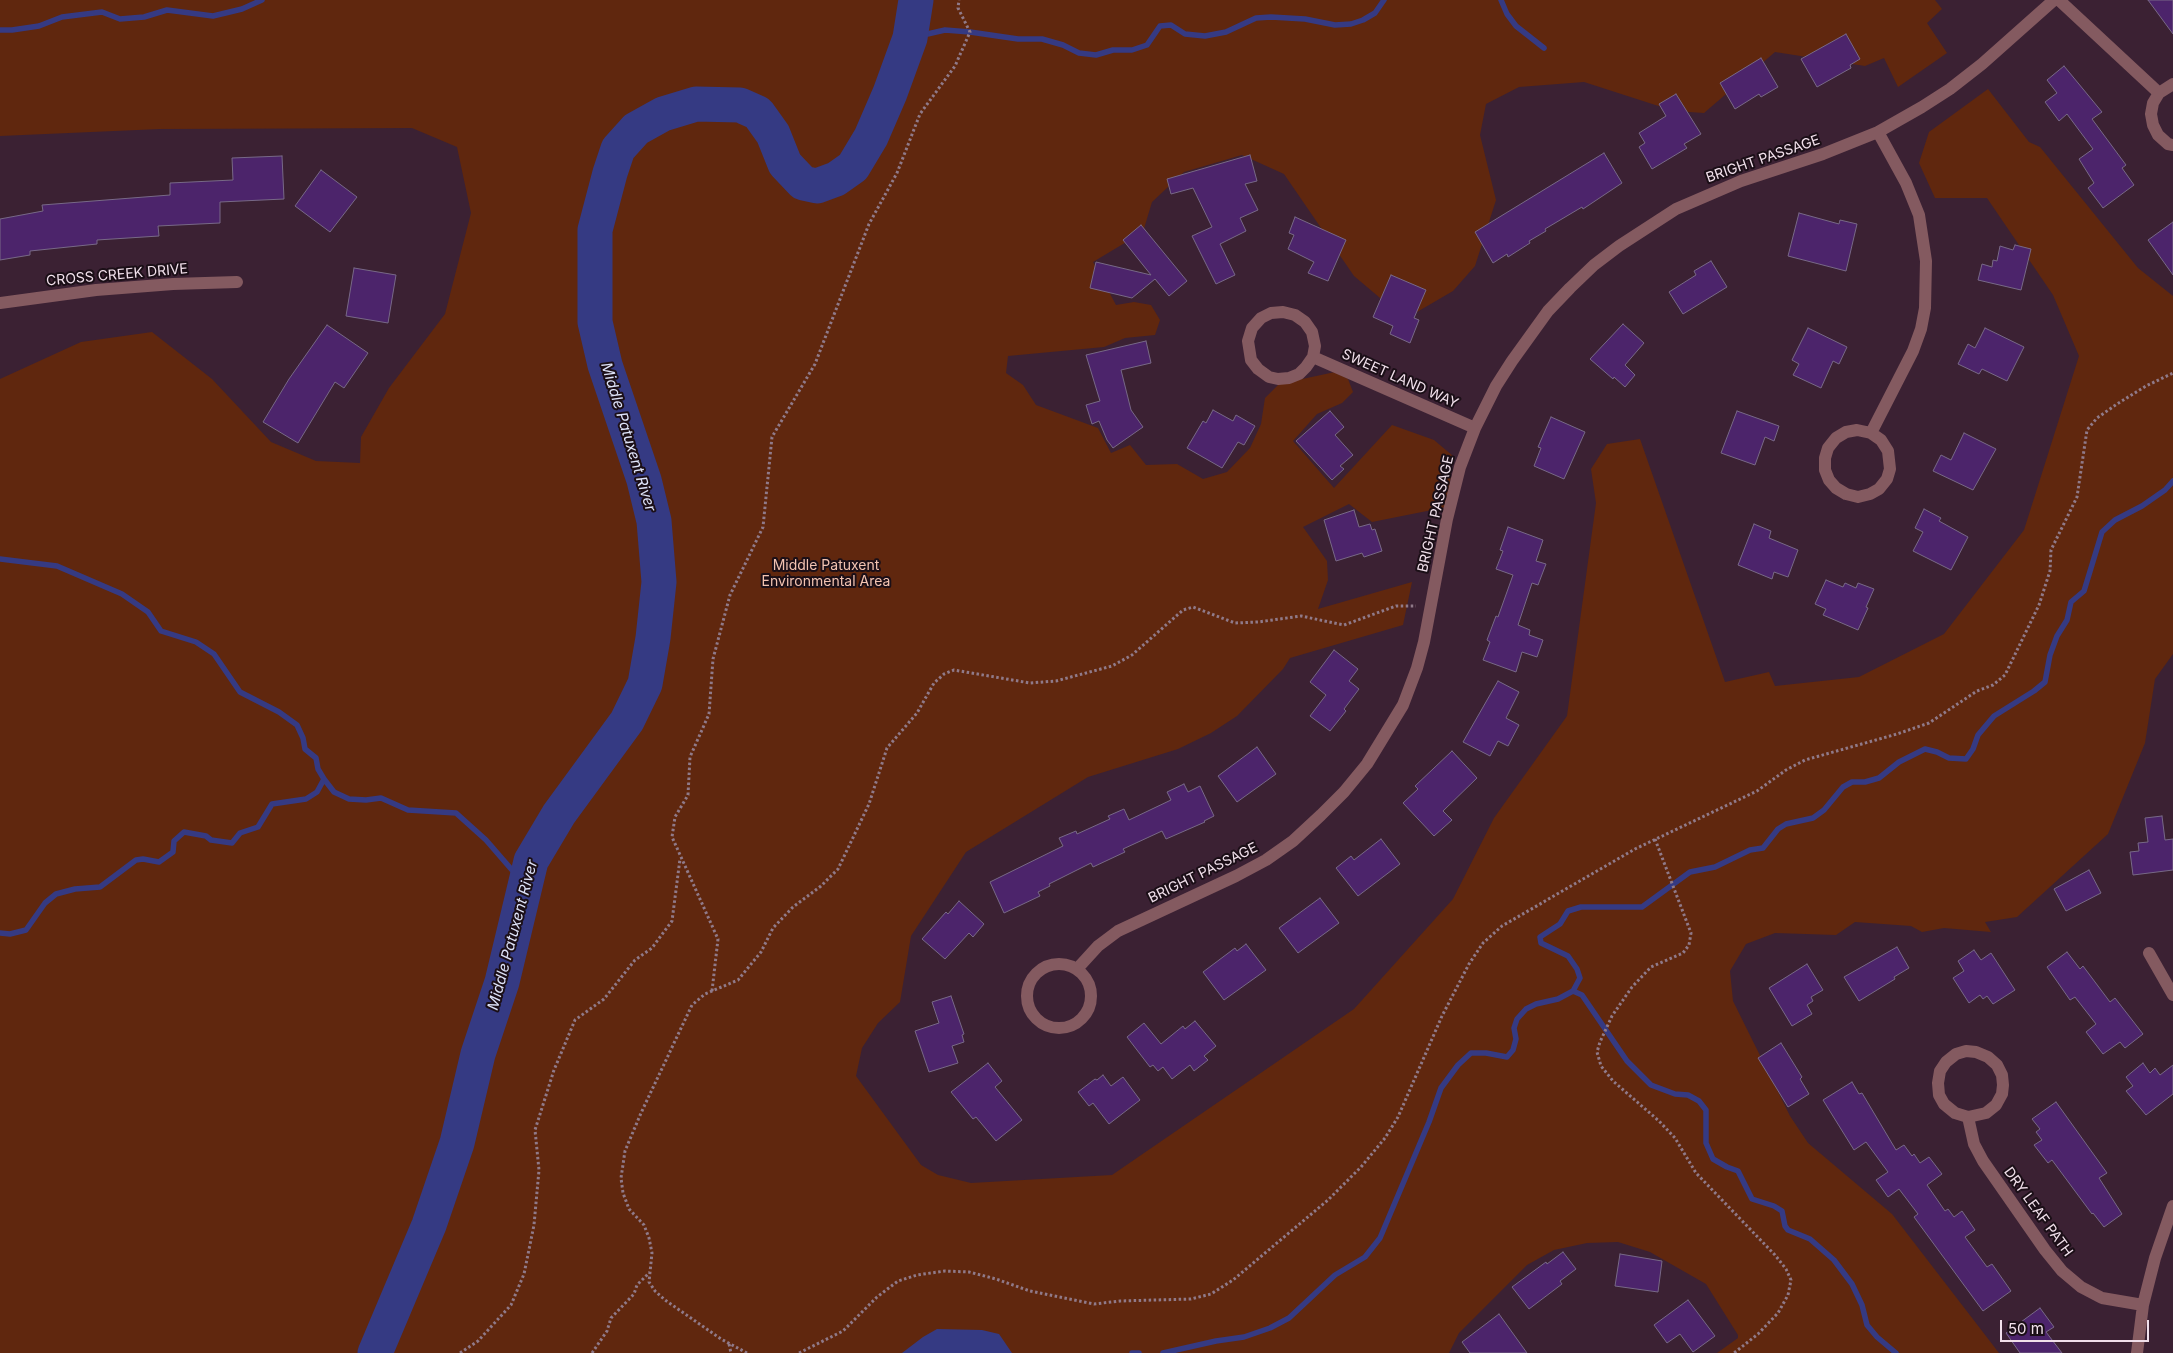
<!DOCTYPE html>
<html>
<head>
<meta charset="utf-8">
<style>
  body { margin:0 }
  #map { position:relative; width:2173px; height:1353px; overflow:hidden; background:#3b2133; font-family:Inter,sans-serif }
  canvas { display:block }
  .scale { position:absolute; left:2000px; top:1320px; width:149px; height:22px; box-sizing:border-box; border:2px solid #f1e0eb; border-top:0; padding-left:6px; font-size:15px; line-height:18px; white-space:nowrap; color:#f1e0eb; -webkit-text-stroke:4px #1b0f17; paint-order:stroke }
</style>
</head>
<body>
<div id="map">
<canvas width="2173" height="1353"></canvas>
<div class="scale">50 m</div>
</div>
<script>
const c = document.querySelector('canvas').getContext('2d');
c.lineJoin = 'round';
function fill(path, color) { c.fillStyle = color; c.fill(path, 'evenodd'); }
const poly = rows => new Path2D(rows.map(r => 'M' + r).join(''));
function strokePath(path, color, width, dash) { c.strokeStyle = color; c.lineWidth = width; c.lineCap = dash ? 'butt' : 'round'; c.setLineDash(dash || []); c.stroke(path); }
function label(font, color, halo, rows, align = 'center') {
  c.font = font + ' Inter,sans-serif'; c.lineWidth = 4; c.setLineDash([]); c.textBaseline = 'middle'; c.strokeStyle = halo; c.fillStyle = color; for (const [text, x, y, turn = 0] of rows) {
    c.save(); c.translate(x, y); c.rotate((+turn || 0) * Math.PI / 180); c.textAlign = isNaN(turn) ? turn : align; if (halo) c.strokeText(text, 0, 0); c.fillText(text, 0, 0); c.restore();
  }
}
fill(poly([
  [0,0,1935,0,1942,9,1927,23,1947,53,1898,87,1884,58,1865,66,1775,52,1704,113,1674,111,1584,82,1519,87,1486,104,1480,135,1496,200,1475,266,1453,291,1405,319,1354,276,1284,174,1242,155,1184,172,1152,202,1143,232,1093,262,1116,305,1134,302,1151,305,1160,320,1155,335,1125,338,1104,347,1008,356,1006,373,1023,385,1036,405,1098,428,1111,453,1130,445,1146,465,1177,464,1203,479,1227,472,1250,448,1261,424,1265,398,1279,384,1335,372,1348,379,1353,392,1342,403,1317,414,1293,441,1334,488,1392,425,1434,440,1453,456,1447,507,1372,522,1349,504,1303,527,1327,561,1328,580,1318,609,1412,582,1403,625,1290,658,1283,669,1237,716,1211,733,1178,749,1088,777,966,852,911,936,900,1002,878,1023,862,1048,856,1076,921,1165,938,1175,971,1183,1112,1175,1354,1009,1453,899,1494,818,1567,716,1596,503,1591,469,1607,444,1640,439,1725,682,1769,672,1775,686,1859,677,1944,634,2024,530,2079,356,2053,295,1987,198,1935,198,1919,163,1929,132,1988,89,2029,142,2040,147,2138,268,2173,296,2173,654,2155,679,2145,743,2108,834,2017,917,1985,922,1991,932,1944,928,1922,932,1911,926,1855,922,1836,935,1775,933,1746,944,1730,971,1733,1001,1790,1116,1808,1143,1892,1214,1999,1353,1717,1353,1738,1338,1738,1335,1706,1284,1650,1252,1618,1242,1587,1243,1554,1250,1527,1265,1459,1333,1449,1353,0,1353,0,379,81,342,152,332,212,379,271,442,316,461,360,463,361,437,389,388,445,314,471,213,457,147,412,128,160,129,0,136]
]), '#60270e');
fill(poly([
  [937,1329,982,1330,999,1334,1012,1353,902,1353,923,1337]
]), '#353a83');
strokePath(poly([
  [1501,0,1507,14,1516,26,1544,48],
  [0,30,12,30,39,26,62,17,102,12,120,19,144,17,167,10,213,16,242,9,262,0],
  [910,38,945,30,970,32,1018,39,1042,39,1063,45,1079,53,1096,55,1113,50,1132,50,1147,45,1160,26,1171,25,1185,34,1205,36,1226,32,1256,18,1271,17,1305,19,1335,25,1351,24,1363,20,1375,13,1384,0],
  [0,559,57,566,122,594,148,612,161,631,196,642,214,654,240,692,279,712,297,725,303,738,305,749,316,758,318,769,324,779,334,792,349,799,366,800,381,798,408,810,456,813,486,840,525,885],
  [0,933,10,934,26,930,45,903,56,894,75,889,100,887,136,860,143,859,159,862,173,852,174,841,184,832,206,836,211,840,232,843,240,833,258,827,272,804,306,799,317,792,324,779],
  [1573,991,1582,995,1627,1061,1651,1085,1675,1094,1688,1095,1699,1101,1706,1110,1706,1143,1713,1159,1727,1167,1738,1171,1752,1199,1774,1206,1782,1211,1785,1226,1788,1230,1810,1239,1834,1260,1852,1284,1862,1305,1867,1325,1877,1337,1896,1353],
  [1132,1353,1139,1353],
  [1163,1353,1216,1341,1244,1337,1270,1328,1289,1318,1335,1275,1365,1257,1380,1238,1429,1122,1441,1088,1458,1065,1471,1053,1486,1053,1507,1057,1513,1050,1516,1039,1514,1028,1517,1019,1526,1009,1536,1004,1558,999,1573,991,1580,978,1577,969,1568,956,1541,943,1540,937,1560,924,1568,911,1581,907,1642,907,1690,872,1715,867,1750,850,1763,848,1778,829,1786,824,1813,818,1824,810,1843,787,1852,782,1865,782,1879,778,1899,762,1925,749,1937,752,1949,758,1966,759,1973,749,1978,735,1994,716,2034,691,2045,682,2050,655,2057,636,2067,620,2071,602,2084,591,2102,532,2115,520,2142,506,2165,490,2173,481]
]), '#353a83', 5.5);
strokePath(poly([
  [375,1353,429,1225,457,1143,478,1054,502,982,531,861,559,814,627,721,645,684,653,638,659,582,654,521,644,480,605,365,595,322,595,230,610,173,618,149,636,129,663,114,696,104,740,105,758,113,773,134,785,164,803,183,817,186,836,179,853,167,871,137,890,93,910,38,916,0]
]), '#353a83', 35);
const building = poly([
  [2148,0,2173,0,2173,34,2148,0],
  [1846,34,1860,59,1850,65,1851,68,1817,87,1801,59,1846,34],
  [1761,58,1778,87,1761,97,1759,94,1735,109,1720,83,1761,58],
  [2064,66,2102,112,2092,119,2126,165,2122,168,2134,185,2103,208,2088,188,2094,183,2079,159,2093,149,2067,114,2059,121,2045,102,2057,93,2047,80,2064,66],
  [1676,94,1701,134,1684,144,1687,148,1652,169,1639,147,1645,143,1639,133,1666,116,1659,104,1676,94],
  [1604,153,1622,183,1583,209,1582,207,1545,229,1546,231,1529,241,1530,243,1508,257,1507,254,1493,263,1475,232,1604,153],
  [1250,155,1257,181,1245,184,1258,210,1240,218,1246,231,1220,244,1235,275,1216,284,1192,236,1212,227,1193,188,1171,194,1167,179,1250,155],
  [282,156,284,199,220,202,220,223,158,226,159,236,97,240,97,244,30,251,30,255,0,260,0,219,43,211,42,205,170,195,170,183,233,180,232,158,282,156],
  [321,170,357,197,330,232,295,206,321,170],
  [1799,213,1839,224,1840,220,1857,224,1846,271,1788,256,1799,213],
  [1295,217,1346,240,1328,281,1308,273,1314,262,1288,249,1294,235,1289,233,1295,217],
  [2173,222,2173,275,2148,240,2173,222],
  [1141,225,1187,281,1169,296,1155,279,1132,298,1090,288,1096,262,1151,275,1123,240,1141,225],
  [2015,245,2031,249,2021,290,1978,280,1982,264,1992,267,1993,260,1997,261,2000,246,2013,250,2015,245],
  [1711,261,1727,287,1683,314,1669,292,1696,275,1694,271,1711,261],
  [354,268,396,275,388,323,346,316,354,268],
  [1391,275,1426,290,1414,318,1419,320,1410,343,1390,334,1393,326,1373,317,1391,275],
  [1623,324,1644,343,1625,365,1635,375,1625,387,1614,377,1613,379,1590,359,1623,324],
  [327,325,368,353,344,388,335,382,298,443,263,422,289,379,327,325],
  [1808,328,1847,347,1839,364,1833,361,1821,388,1793,375,1799,364,1792,360,1808,328],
  [1985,328,2024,347,2007,381,1982,369,1979,374,1958,364,1968,344,1975,348,1985,328],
  [1146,341,1151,363,1121,370,1131,410,1143,427,1113,448,1107,440,1099,421,1092,424,1086,405,1100,401,1086,355,1146,341],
  [1213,410,1233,421,1236,415,1255,426,1244,445,1238,442,1222,468,1187,448,1203,421,1206,423,1213,410],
  [1330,411,1344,427,1335,435,1353,455,1340,466,1344,469,1332,480,1296,441,1330,411],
  [1737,411,1779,426,1774,441,1765,437,1755,465,1721,453,1737,411],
  [1551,417,1585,432,1564,479,1534,466,1541,448,1538,447,1551,417],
  [1964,433,1996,449,1973,490,1933,471,1941,455,1951,460,1964,433],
  [1924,509,1941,518,1939,521,1968,537,1951,570,1913,551,1923,532,1915,528,1924,509],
  [1354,510,1359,527,1370,524,1372,530,1375,529,1382,551,1364,557,1362,553,1336,561,1324,520,1354,510],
  [1754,524,1771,531,1769,538,1798,550,1788,577,1774,572,1772,579,1738,565,1754,524],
  [1508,527,1543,540,1536,561,1546,564,1538,585,1532,583,1518,625,1530,630,1529,635,1543,640,1537,657,1522,652,1516,672,1483,660,1490,642,1487,640,1496,616,1498,617,1513,575,1496,569,1503,551,1500,550,1508,527],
  [1826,580,1843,587,1845,583,1856,588,1858,583,1874,589,1866,607,1868,608,1858,630,1823,615,1826,609,1815,604,1826,580],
  [1334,650,1358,669,1349,681,1359,689,1344,709,1346,711,1330,731,1310,716,1326,695,1310,682,1334,650],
  [1498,681,1519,692,1506,718,1519,725,1508,746,1498,741,1490,756,1463,742,1498,681],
  [1257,747,1276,774,1237,802,1218,776,1257,747],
  [1452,751,1477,778,1443,811,1452,820,1434,836,1403,803,1418,789,1415,786,1452,751],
  [1184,784,1188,792,1200,786,1214,816,1204,821,1205,822,1166,839,1162,831,1123,849,1125,852,1093,867,1091,863,1049,884,1050,886,1038,892,1040,896,1004,913,990,882,1063,846,1059,838,1076,831,1077,834,1110,819,1108,816,1124,809,1129,820,1171,800,1167,792,1184,784],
  [2162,816,2165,840,2173,839,2173,870,2133,875,2130,852,2139,851,2138,843,2148,842,2145,818,2162,816],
  [1381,839,1400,864,1358,896,1336,868,1351,856,1354,860,1381,839],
  [2089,870,2101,893,2066,911,2054,889,2089,870],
  [1320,898,1339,923,1298,953,1279,928,1320,898],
  [959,901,984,924,973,937,969,933,945,959,922,939,946,912,948,914,959,901],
  [1246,944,1266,970,1224,1000,1203,972,1235,948,1237,951,1246,944],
  [1897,947,1909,968,1894,977,1895,979,1859,1001,1844,977,1897,947],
  [1974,950,1981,960,1991,953,2015,990,1993,1004,1987,996,1983,999,1980,995,1969,1003,1953,978,1964,971,1958,961,1974,950],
  [2067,952,2080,969,2083,966,2110,1002,2115,998,2143,1034,2125,1048,2120,1042,2103,1054,2086,1032,2096,1024,2075,997,2070,1000,2047,967,2067,952],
  [1807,964,1823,990,1811,997,1813,1001,1807,1005,1812,1014,1792,1026,1769,988,1807,964],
  [951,996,964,1034,962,1035,964,1042,952,1046,958,1063,929,1072,915,1031,939,1023,932,1002,951,996],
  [1195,1021,1216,1046,1204,1056,1208,1060,1194,1071,1190,1065,1172,1079,1163,1067,1158,1071,1153,1065,1150,1067,1127,1037,1144,1023,1161,1044,1183,1026,1185,1029,1195,1021],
  [1781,1043,1802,1077,1800,1079,1809,1094,1788,1107,1758,1058,1781,1043],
  [988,1063,1002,1081,995,1087,1022,1120,996,1141,976,1117,973,1119,951,1092,988,1063],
  [2143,1063,2150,1073,2155,1068,2160,1075,2173,1065,2173,1094,2146,1115,2126,1091,2133,1086,2126,1077,2143,1063],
  [1103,1075,1111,1086,1123,1077,1140,1100,1109,1124,1093,1103,1089,1106,1078,1092,1095,1079,1097,1080,1103,1075],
  [1852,1082,1859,1094,1862,1093,1896,1150,1904,1145,1912,1156,1914,1154,1920,1163,1929,1157,1942,1174,1927,1185,1945,1211,1948,1209,1954,1217,1962,1211,1975,1230,1965,1237,1987,1267,1992,1264,2011,1291,1983,1311,1914,1217,1918,1214,1899,1189,1888,1197,1876,1180,1888,1172,1866,1142,1854,1150,1823,1100,1852,1082],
  [2056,1102,2107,1173,2099,1178,2122,1214,2104,1227,2093,1213,2092,1214,2052,1160,2048,1163,2034,1145,2042,1140,2036,1132,2040,1129,2032,1119,2056,1102],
  [1563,1252,1576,1269,1560,1281,1562,1284,1529,1309,1512,1287,1546,1262,1547,1264,1563,1252],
  [1620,1254,1662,1261,1658,1292,1615,1286,1620,1254],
  [1688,1300,1715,1336,1693,1352,1680,1334,1667,1343,1654,1325,1688,1300],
  [2040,1308,2054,1327,2046,1332,2062,1353,2020,1353,2006,1333,2040,1308],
  [1499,1314,1527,1353,1470,1353,1462,1342,1499,1314]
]);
fill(building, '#4c246b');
strokePath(building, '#786987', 1);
strokePath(poly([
  [1655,839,1691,933,1689,945,1683,953,1651,967,1632,987,1612,1016,1600,1042,1597,1052,1601,1066,1613,1081,1659,1121,1675,1138,1696,1173,1775,1255,1786,1269,1791,1280,1788,1295,1778,1313,1758,1334,1734,1353],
  [712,991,718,939,672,837,675,817,688,795,690,757,709,714,713,659,730,595,763,527,772,437,815,364,869,224,897,173,920,114,955,66,970,32,958,8,959,0],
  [729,1344,731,1353],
  [460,1353,478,1341,511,1305,524,1274,534,1225,539,1170,535,1130,554,1070,575,1020,604,999,635,960,652,948,672,921,680,859],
  [592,1353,607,1331,611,1318,634,1294,637,1285,650,1272],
  [747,1353,721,1339,665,1300,655,1291,649,1282,652,1253,649,1238,644,1225,629,1209,623,1193,621,1178,625,1151,641,1113,692,1005,705,994,738,980,761,952,773,928,793,907,821,886,838,869,869,804,887,748,917,713,934,683,944,674,954,670,1030,683,1056,681,1112,666,1132,655,1183,610,1193,607,1235,623,1258,622,1301,616,1344,625,1396,606,1416,606],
  [799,1353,843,1331,877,1297,898,1281,917,1275,945,1271,969,1272,996,1279,1030,1291,1094,1304,1120,1301,1191,1299,1211,1294,1233,1280,1328,1200,1361,1167,1385,1138,1398,1117,1442,1016,1469,964,1483,943,1502,926,1635,849,1757,791,1786,770,1805,760,1897,734,1929,723,1977,691,1993,685,2005,675,2039,605,2050,571,2051,550,2077,497,2087,430,2097,418,2117,404,2146,386,2173,373]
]), '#907a89', 3, [2.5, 2.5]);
strokePath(poly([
  [2059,0,2159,93],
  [2173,84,2159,93,2153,103,2151,114,2153,125,2158,135,2168,144,2173,145],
  [0,303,96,290,173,284,237,282],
  [1313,357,1306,367,1299,374,1289,378,1278,379,1269,377,1258,369,1251,360,1248,341,1252,328,1261,318,1271,313,1283,312,1295,315,1305,322,1312,332,1315,346,1313,357,1475,428],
  [1871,433,1881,440,1888,451,1890,469,1887,479,1879,489,1870,494,1858,497,1846,494,1836,488,1829,480,1825,470,1825,458,1828,448,1836,438,1846,432,1857,430,1871,433,1913,351,1921,329,1925,308,1926,261,1919,215,1906,183,1878,132],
  [2149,953,2173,995],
  '1027 996a32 32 0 1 1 64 0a32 32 0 1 1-64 0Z',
  [1077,969,1098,946,1118,931,1236,876,1266,860,1293,841,1321,815,1344,792,1367,764,1403,705,1417,668,1424,642,1447,519,1460,467,1475,428,1496,386,1512,361,1548,311,1570,288,1594,265,1619,246,1676,209,1741,181,1823,154,1878,132,1922,107,1950,89,1982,64,2054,0],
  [1968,1117,1955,1113,1944,1104,1939,1095,1938,1083,1940,1071,1946,1062,1956,1054,1966,1051,1976,1052,1988,1057,1997,1065,2002,1075,2003,1085,2002,1094,1996,1105,1986,1113,1968,1117,1974,1144,1983,1161,2045,1250,2062,1271,2081,1287,2102,1298,2143,1305],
  [2137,1353,2143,1305,2155,1258,2173,1206]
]), '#845a60', 12);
label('14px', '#f1e0eb', '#1b0f17', [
  ["BRIGHT PASSAGE",1763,159,-19],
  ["CROSS CREEK DRIVE",117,275,-5],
  ["SWEET LAND WAY",1400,379,24],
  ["BRIGHT PASSAGE",1436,514,-77],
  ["BRIGHT PASSAGE",1203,873,-26],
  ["DRY LEAF PATH",2038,1212,54]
]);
label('14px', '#f3c3b1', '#1b0f17', [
  ["Middle Patuxent",826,566],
  ["Environmental Area",826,582]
]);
label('italic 15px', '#dee3f9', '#1b0f17', [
  ["Middle Patuxent River",628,437,73],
  ["Middle Patuxent River",513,935,-75]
]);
</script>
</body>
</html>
